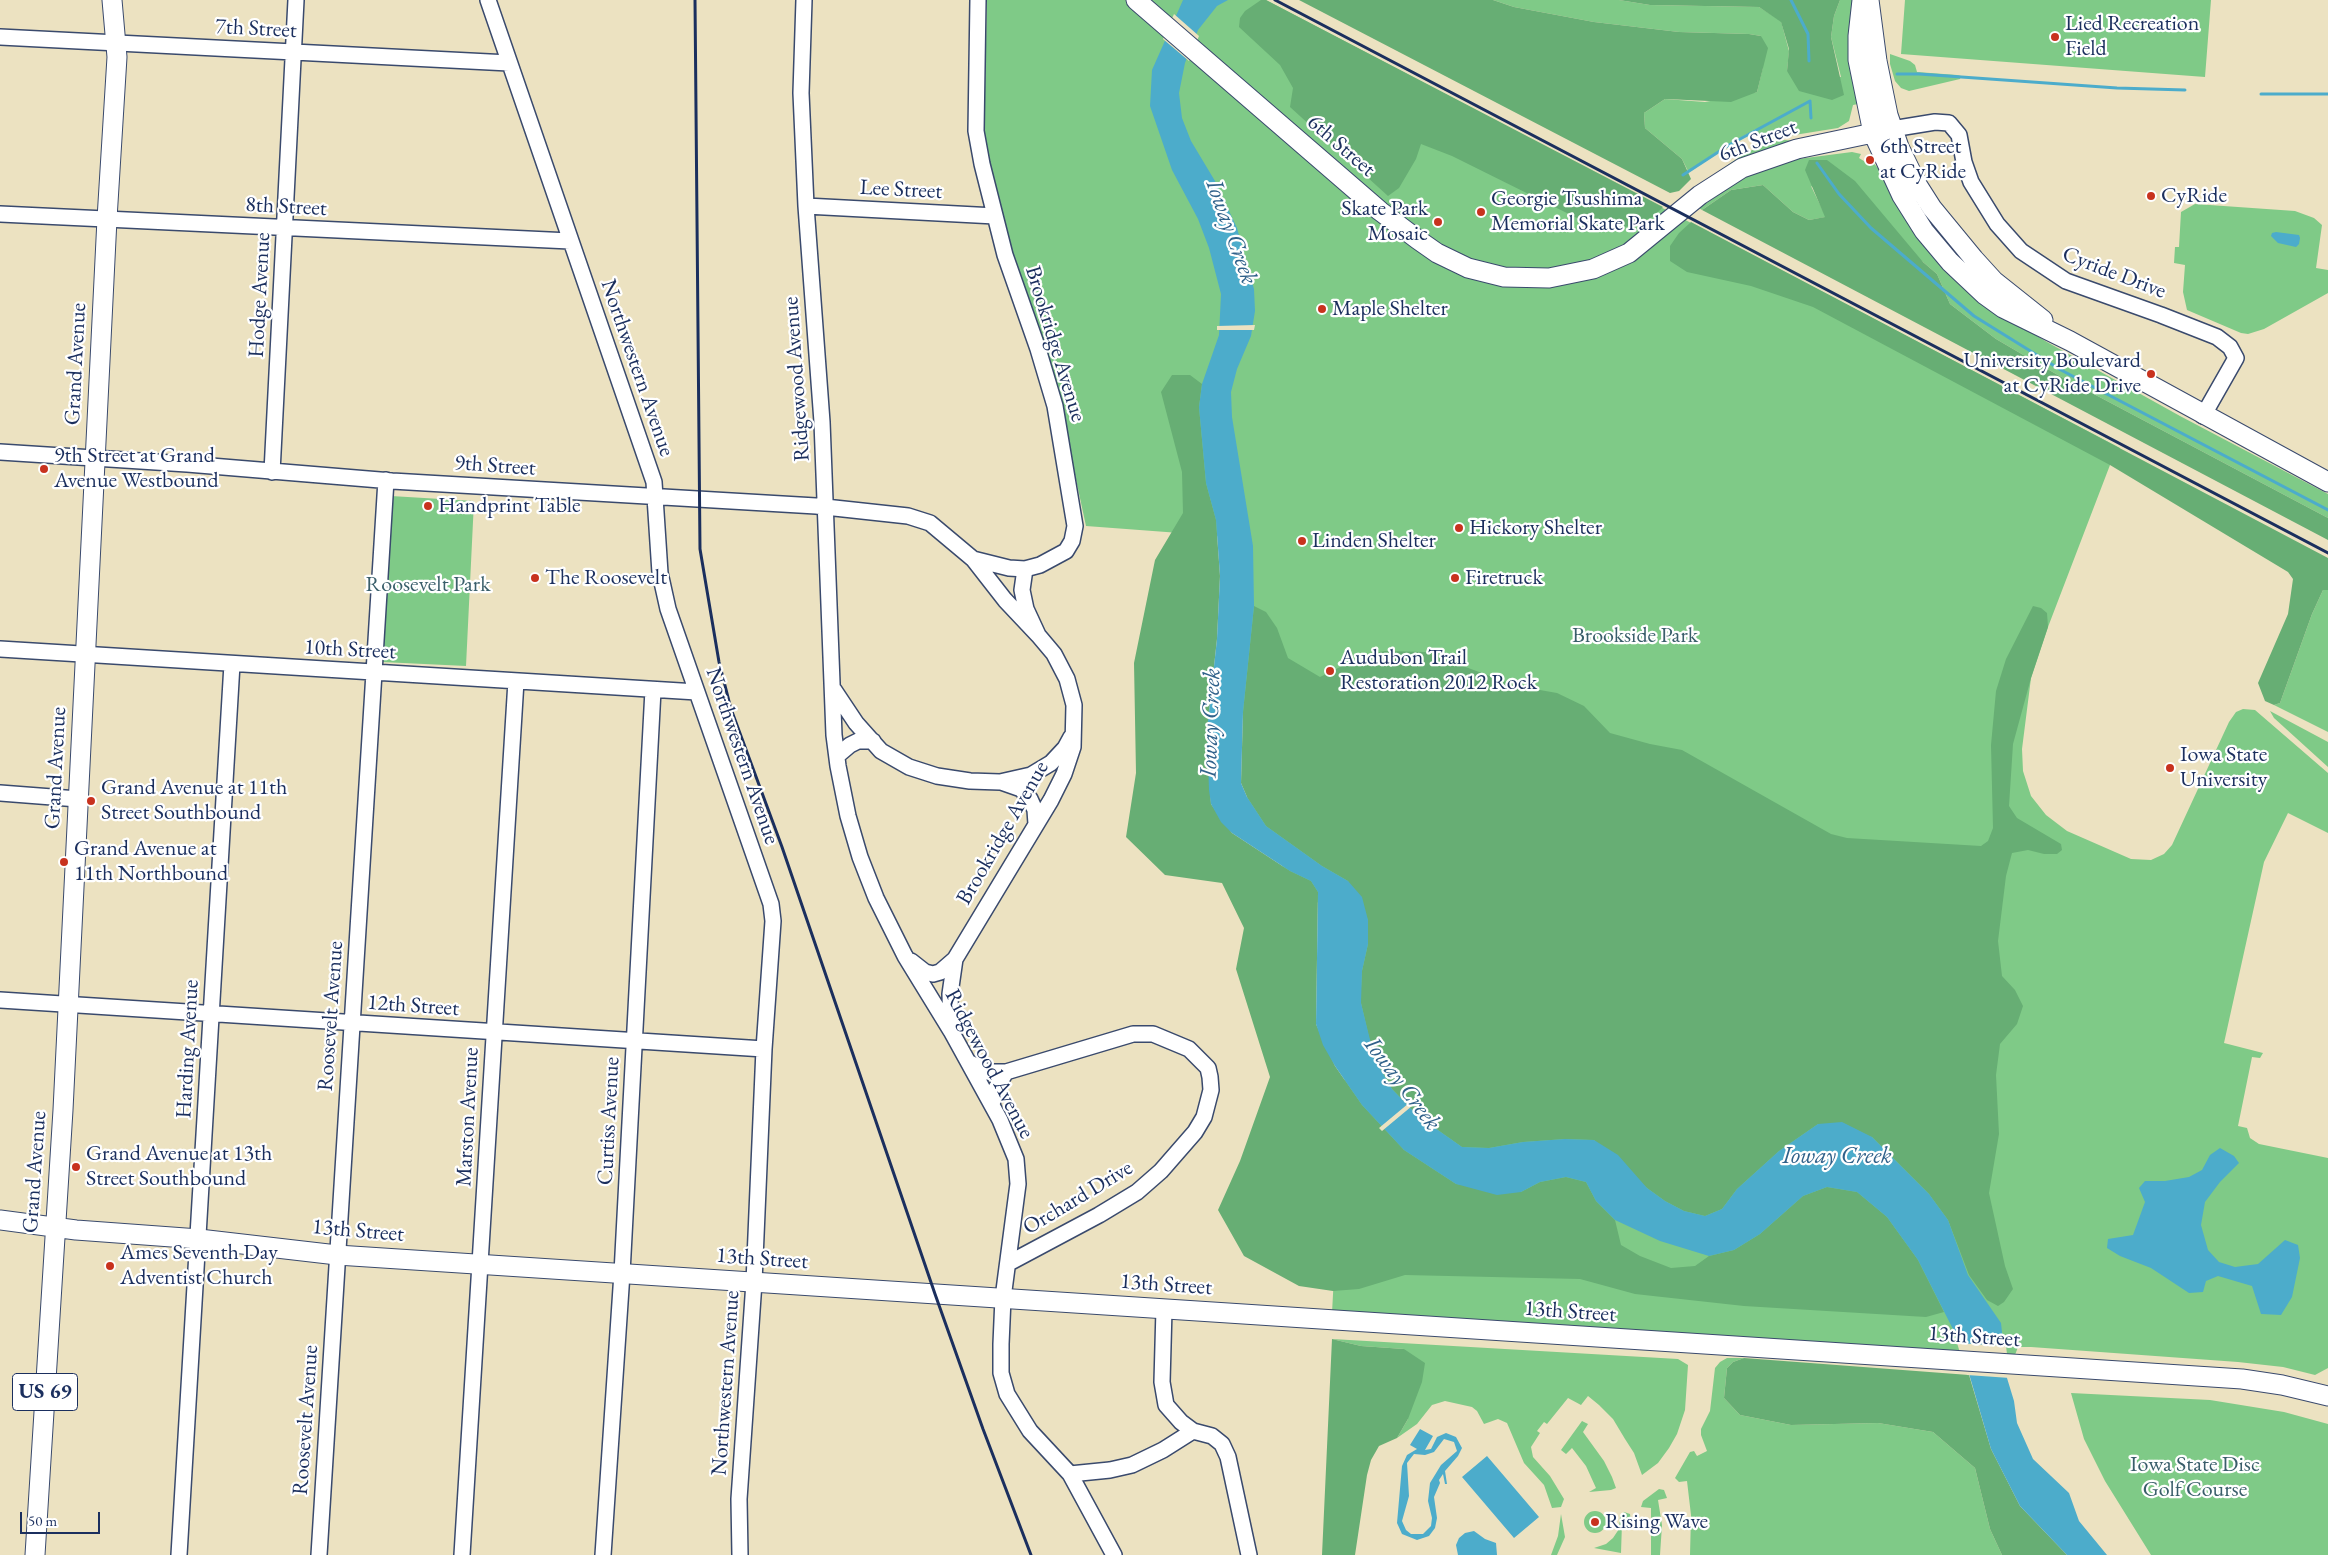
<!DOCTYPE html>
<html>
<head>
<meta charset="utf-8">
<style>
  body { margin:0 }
  #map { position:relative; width:2328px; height:1555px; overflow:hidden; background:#ece2c1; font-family:"EB Garamond",serif }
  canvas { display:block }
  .scale { position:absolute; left:20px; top:1512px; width:80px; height:22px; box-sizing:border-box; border:2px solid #1b2f5e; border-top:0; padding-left:6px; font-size:15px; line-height:18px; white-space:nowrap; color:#1b2f5e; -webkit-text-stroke:4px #fff; paint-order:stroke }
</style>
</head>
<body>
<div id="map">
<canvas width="2328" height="1555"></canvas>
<div class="scale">50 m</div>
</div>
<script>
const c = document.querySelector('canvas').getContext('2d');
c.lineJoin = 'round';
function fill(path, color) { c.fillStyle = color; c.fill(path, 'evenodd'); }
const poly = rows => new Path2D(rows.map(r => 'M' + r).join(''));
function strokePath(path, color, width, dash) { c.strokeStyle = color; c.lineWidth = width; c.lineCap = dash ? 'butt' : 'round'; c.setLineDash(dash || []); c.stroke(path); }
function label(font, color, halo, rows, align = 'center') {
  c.font = font + ' "EB Garamond",serif'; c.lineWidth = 4.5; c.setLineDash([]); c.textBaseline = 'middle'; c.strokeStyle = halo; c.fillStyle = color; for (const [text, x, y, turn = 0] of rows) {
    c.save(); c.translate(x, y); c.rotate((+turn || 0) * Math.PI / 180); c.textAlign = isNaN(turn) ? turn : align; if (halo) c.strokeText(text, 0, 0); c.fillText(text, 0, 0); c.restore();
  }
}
fill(poly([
  [987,0,1266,0,2120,448,2110,465,2048,627,2031,678,2022,749,2023,771,2031,796,2046,815,2067,831,2131,859,2151,860,2164,854,2172,845,2229,722,2236,712,2243,709,2255,710,2328,773,2328,833,2288,813,2264,862,2224,1043,2263,1053,2260,1058,2252,1057,2238,1126,2247,1128,2250,1138,2259,1144,2328,1158,2328,1368,2315,1375,2283,1367,2238,1362,2031,1347,2018,1347,2015,1355,1332,1313,1352,938,1249,831,1233,537,1086,526,1060,405,1011,252,989,163,984,130],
  [1493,0,1619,0,1650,5,1759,7,1781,21,1789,51,1787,71,1841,77,1831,37,1834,16,1840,0,1854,0,1858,104,1853,105,1849,121,1838,128,1763,140,1756,129,1727,145,1688,171,1682,159,1645,128,1644,113,1665,99,1705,102,1757,92,1763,67,1761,36,1749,34,1679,32,1594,22,1514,7],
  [1905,0,2211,0,2205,77,1901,54],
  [1890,54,1910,61,1915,65,1917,72,1957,75,1961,76,1960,79,1909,91,1901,88,1895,81,1890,64],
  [1785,140,1796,141,1761,151,1716,176,1715,174,1745,153,1772,142],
  [1852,152,1861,154,1859,158,1867,163,1870,159,1877,167,1991,308,2047,342,2180,416,2328,494,2328,518,2056,374,1996,339,1950,304,1937,274,1923,262,1811,186,1826,217,1809,220,1793,212,1763,185,1731,190,1702,210,1699,208,1749,174,1798,159],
  [2195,204,2295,211,2314,218,2322,225,2316,268,2328,270,2328,293,2264,329,2248,334,2241,333,2187,310,2183,292,2185,265,2174,263,2175,247,2179,247,2181,212],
  [391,496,474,501,466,666,382,662],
  [2323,590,2328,590,2328,732,2274,705,2280,703,2312,614],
  [2270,711,2328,742,2328,767,2274,718],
  [1332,1339,1678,1359,1688,1365,1685,1410,1677,1434,1669,1448,1658,1463,1642,1475,1634,1453,1625,1439,1613,1419,1599,1405,1588,1396,1581,1405,1568,1398,1547,1424,1544,1422,1537,1431,1540,1433,1531,1447,1533,1457,1550,1476,1564,1499,1561,1507,1552,1508,1544,1485,1524,1463,1507,1423,1498,1419,1484,1424,1477,1411,1472,1407,1445,1401,1432,1405,1417,1424,1397,1438,1408,1419,1404,1349,1361,1346],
  [1727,1358,1744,1358,1733,1362,1727,1368,1724,1398,1740,1415,1791,1425,1878,1423,1933,1432,1975,1468,1990,1529,2002,1555,1690,1555,1691,1515,1687,1481,1679,1482,1675,1478,1690,1452,1694,1451,1697,1456,1707,1451,1701,1435,1701,1429,1710,1411,1715,1368,1720,1362],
  [2071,1393,2210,1400,2284,1412,2328,1424,2328,1555,2151,1555,2105,1481,2084,1439],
  [1582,1421,1588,1424,1583,1432,1604,1461,1612,1477,1616,1488,1611,1490,1589,1492,1596,1488,1586,1466,1572,1448,1566,1454,1561,1450],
  [1659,1489,1664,1490,1667,1498,1658,1500,1662,1525,1660,1555,1651,1555,1651,1508,1641,1507,1643,1501],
  '1584 1522a11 11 0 1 1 22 0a11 11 0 1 1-22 0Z',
  [1624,1512,1630,1514,1631,1521,1622,1523,1621,1553,1594,1548,1606,1544,1613,1538,1619,1529,1620,1517],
  [1561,1514,1565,1537,1557,1555,1551,1555,1558,1536]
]), '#7fca87');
fill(poly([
  [1261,0,1266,0,1663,207,1653,217,1617,230,1589,224,1452,156,1421,144,1416,159,1399,188,1388,196,1290,107,1293,88,1280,65,1239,27,1240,18,1245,11],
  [1299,0,1493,0,1514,7,1594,22,1679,32,1749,34,1761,36,1768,48,1757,92,1731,102,1665,99,1644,113,1645,128,1682,159,1691,179,1679,191,1670,193],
  [1619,0,1840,0,1834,16,1831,37,1844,95,1832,100,1799,91,1787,71,1789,49,1781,22,1759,7,1650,5],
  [1809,160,1827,160,1855,181,1923,262,1937,274,1950,304,1996,339,2056,374,2328,518,2328,540,1702,210,1731,190,1763,185,1793,212,1809,220,1825,217,1805,170],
  [1691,222,2328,558,2328,590,2323,590,2312,614,2280,703,2274,705,2265,701,2258,683,2288,614,2293,579,2288,572,2110,465,1813,307,1751,286,1687,272,1670,261,1670,246,1679,233],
  [1172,375,1190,375,1202,384,1199,407,1206,483,1216,520,1220,576,1217,639,1207,730,1211,804,1232,833,1290,871,1311,881,1318,892,1316,1024,1335,1066,1362,1105,1404,1150,1456,1184,1521,1192,1540,1182,1566,1177,1586,1182,1596,1201,1615,1220,1621,1245,1640,1256,1671,1268,1695,1266,1709,1256,1734,1250,1760,1234,1803,1196,1827,1187,1857,1192,1887,1217,1918,1260,1944,1312,1926,1317,1744,1306,1635,1294,1580,1279,1405,1275,1359,1289,1333,1291,1299,1286,1244,1256,1218,1210,1240,1161,1270,1077,1236,969,1244,928,1222,883,1165,875,1126,837,1136,773,1134,663,1155,560,1183,513,1182,472,1161,392],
  [1254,606,1266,612,1277,628,1288,658,1320,677,1348,663,1374,653,1385,651,1425,652,1517,686,1557,693,1584,706,1610,733,1650,744,1682,750,1831,834,1847,838,1981,846,1988,841,1993,828,1991,745,1996,691,2006,659,2033,606,2041,608,2047,613,2048,627,2031,678,2013,744,2009,806,2017,818,2061,844,2062,850,2057,854,2044,854,2028,850,2012,853,2006,876,1998,941,2002,976,2015,990,2023,1006,2017,1024,2000,1044,1996,1075,1999,1134,1989,1193,2005,1266,2013,1289,2004,1302,1998,1306,1987,1300,1969,1275,1948,1220,1929,1194,1872,1137,1818,1124,1779,1151,1737,1189,1722,1209,1705,1216,1684,1211,1665,1201,1647,1188,1594,1140,1565,1139,1523,1142,1489,1148,1462,1147,1418,1116,1392,1089,1375,1060,1370,1042,1361,1003,1361,989,1362,971,1368,944,1368,920,1348,881,1322,866,1266,826,1247,797,1241,783,1243,712],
  [1332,1339,1361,1346,1404,1349,1425,1363,1422,1382,1408,1419,1397,1438,1379,1446,1371,1460,1367,1475,1355,1555,1322,1555],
  [1744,1358,1969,1375,1991,1449,2020,1506,2067,1555,2002,1555,1990,1529,1975,1468,1933,1432,1878,1423,1791,1425,1740,1415,1724,1398,1727,1368,1733,1362]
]), '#67ae74');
fill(poly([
  [1183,0,1228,0,1217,6,1198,30,1185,63,1179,93,1182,118,1191,141,1215,181,1237,228,1254,289,1255,311,1251,336,1237,369,1231,392,1232,417,1253,546,1254,606,1243,712,1241,783,1247,797,1266,826,1322,866,1348,881,1362,897,1368,920,1368,944,1362,971,1361,1003,1375,1060,1392,1089,1418,1116,1462,1147,1489,1148,1523,1142,1565,1139,1594,1140,1618,1155,1647,1188,1665,1201,1684,1211,1705,1216,1722,1209,1737,1189,1779,1151,1818,1124,1842,1122,1872,1137,1929,1194,1948,1220,1968,1275,2001,1323,2007,1378,2014,1401,2017,1423,2033,1459,2069,1493,2079,1521,2107,1555,2067,1555,2020,1506,1991,1449,1960,1343,1918,1260,1887,1217,1857,1192,1827,1187,1803,1196,1760,1234,1734,1250,1709,1256,1660,1241,1615,1220,1596,1201,1586,1182,1566,1177,1540,1182,1521,1192,1497,1195,1456,1184,1404,1150,1362,1105,1335,1066,1323,1045,1316,1024,1318,892,1311,881,1290,871,1232,833,1221,822,1211,804,1209,790,1207,730,1217,639,1220,576,1216,520,1206,483,1199,407,1202,384,1219,335,1221,294,1209,248,1198,219,1172,170,1150,106,1152,70],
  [2276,232,2299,235,2300,238,2299,244,2296,247,2278,243,2271,236,2272,233],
  [2220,1148,2234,1156,2239,1163,2220,1182,2205,1202,2201,1225,2208,1250,2219,1262,2235,1267,2258,1264,2285,1240,2298,1245,2300,1258,2292,1297,2281,1315,2261,1314,2252,1286,2218,1276,2206,1281,2203,1292,2189,1293,2151,1268,2120,1256,2107,1248,2108,1239,2133,1235,2145,1202,2139,1188,2145,1181,2165,1181,2189,1177,2202,1170,2210,1155],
  [1420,1429,1433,1436,1425,1450,1431,1449,1437,1437,1446,1433,1456,1437,1462,1448,1458,1456,1445,1471,1447,1484,1445,1484,1443,1474,1439,1480,1440,1483,1434,1497,1437,1518,1435,1528,1429,1536,1417,1540,1402,1534,1397,1523,1402,1466,1407,1455,1417,1449,1410,1445],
  [1444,1439,1454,1442,1457,1451,1441,1465,1430,1483,1428,1501,1432,1518,1431,1526,1423,1534,1411,1534,1406,1530,1402,1521,1409,1496,1407,1463,1414,1454,1425,1455,1434,1452],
  [1487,1456,1539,1517,1514,1538,1462,1477],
  [1474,1531,1485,1539,1496,1543,1497,1555,1458,1555,1456,1545,1459,1538,1465,1533]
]), '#4caccb');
fill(poly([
  [1174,14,1199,36,1189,61,1163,39],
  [1255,325,1254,330,1217,330,1217,326],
  [1409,1103,1412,1106,1382,1131,1379,1128],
  [1957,1343,2006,1346,2010,1378,1967,1375]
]), '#ece2c1');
strokePath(poly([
  [1791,0,1808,34,1809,61],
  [1897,74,1919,74,2117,88,2185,90],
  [2261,94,2328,94],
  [1817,163,1839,194,1871,228,1974,316,2061,370,2328,510],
  [1683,175,1729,145,1810,101,1811,118]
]), '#4caccb', 3);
const minor = poly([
  [488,0,654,482,660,573,668,609,771,904,773,921,764,1049,754,1282,739,1499,740,1555],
  [804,0,801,93,806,206,822,422,834,735,838,766,848,816,860,857,876,898,905,956,951,1031,1000,1120,1016,1159,1018,1184,1003,1298,1001,1344,1001,1373,1007,1394,1030,1431,1070,1474,1114,1555],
  [0,37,509,63],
  [1892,129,1935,122,1949,123,1959,135,1964,162,1971,182,1997,224,2021,251,2066,281,2161,315,2217,337,2230,347,2236,358,2203,416],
  [806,206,995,216],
  [0,214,570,241],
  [0,452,187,464,392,481,816,506,908,516,930,523,973,559,1005,600,1038,635],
  [272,472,296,0],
  [973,559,1009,568,1025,569,1040,565,1066,551,1072,541,1075,526,1055,406,1038,349,1005,255,982,164,976,131,978,0],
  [0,649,697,692],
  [834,690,856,723,881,751,909,767,937,776,970,781,1000,782,1031,775,1051,763,1065,748,1071,737],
  [837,756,850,745,858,741,873,741],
  [1001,782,1021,789,1030,799,1035,810,1036,824],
  [0,793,78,799],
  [911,961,925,972,933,974,940,972,955,959],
  [0,1000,764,1049],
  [951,1030,950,994,955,959,1051,800,1064,774,1073,747,1074,705,1067,679,1054,654,1038,635,1026,609,1022,590,1025,569],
  [968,1062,987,1072,1006,1072],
  [992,1105,995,1090,1006,1072,1133,1034,1153,1034,1189,1049,1208,1068,1210,1077,1211,1090,1204,1117,1195,1132,1161,1171,1137,1192,1099,1215,1009,1263],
  [1164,1309,1162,1382,1166,1405,1181,1422,1193,1431,1212,1436,1222,1444,1228,1457,1249,1555],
  [1070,1474,1110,1470,1132,1465,1163,1450,1193,1431],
  [179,1555,232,664],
  [319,1555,386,480],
  [462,1555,516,681],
  [603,1555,622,1273,653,690]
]);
const major = poly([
  [1136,0,1380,211,1417,239,1437,253,1468,268,1504,277,1549,278,1593,269,1629,253,1700,195,1742,168,1797,149,1892,129],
  [1862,0,1858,36,1858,60,1873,133,1902,196,1924,231,1950,262,1985,295,2003,308,2070,341,2328,482],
  [1869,0,1877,61,1888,115,1899,147,1918,186,1932,208,1974,259,1994,281,2043,320],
  [0,1220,76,1230,199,1239,337,1255,2242,1379,2282,1385,2328,1396],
  [35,1555,63,1110,107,219,117,57,112,0]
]);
strokePath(minor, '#3a4a6d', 18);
strokePath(major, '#3a4a6d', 21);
strokePath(minor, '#fff', 15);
strokePath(major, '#fff', 19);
strokePath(poly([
  [695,0,700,549,719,662,731,709,782,847,935,1294,983,1429,1031,1555],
  [1275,0,2328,553]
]), '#1b2f5e', 3);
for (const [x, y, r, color] of [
  [2055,37,5,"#c8321e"],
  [1870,160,5,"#c8321e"],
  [2151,196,5,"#c8321e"],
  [1481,212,5,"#c8321e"],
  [1438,222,5,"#c8321e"],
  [1322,309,5,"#c8321e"],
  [2151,374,5,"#c8321e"],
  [44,469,5,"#c8321e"],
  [428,506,5,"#c8321e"],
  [1459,528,5,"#c8321e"],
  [1302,541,5,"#c8321e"],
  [535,578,5,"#c8321e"],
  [1455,578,5,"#c8321e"],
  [1330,671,5,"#c8321e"],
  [2170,768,5,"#c8321e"],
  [91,801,5,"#c8321e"],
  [64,862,5,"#c8321e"],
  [76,1167,5,"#c8321e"],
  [110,1266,5,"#c8321e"],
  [1595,1522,5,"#c8321e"]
]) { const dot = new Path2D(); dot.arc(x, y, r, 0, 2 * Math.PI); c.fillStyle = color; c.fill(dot); strokePath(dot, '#fff', 2); }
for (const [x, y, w] of [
  [45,1392,65]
]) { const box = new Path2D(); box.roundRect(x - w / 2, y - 18.5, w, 37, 4); c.fillStyle = '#fff'; c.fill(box); strokePath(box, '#1b2f5e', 1); }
label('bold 21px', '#1b2f5e', null, [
  ["US 69",45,1392]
]);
label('22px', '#1b2f5e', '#fff', [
  ["Lied Recreation",2065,24],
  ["Field",2065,49],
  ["6th Street",1880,147],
  ["at CyRide",1880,172],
  ["CyRide",2161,196],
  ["Georgie Tsushima",1491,199],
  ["Memorial Skate Park",1491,224],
  ["Skate Park",1428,209,"right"],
  ["Mosaic",1428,234,"right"],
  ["Maple Shelter",1332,309],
  ["University Boulevard",2141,361,"right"],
  ["at CyRide Drive",2141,386,"right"],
  ["9th Street at Grand",54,456],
  ["Avenue Westbound",54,481],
  ["Handprint Table",438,506],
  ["Hickory Shelter",1469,528],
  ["Linden Shelter",1312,541],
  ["The Roosevelt",545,578],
  ["Firetruck",1465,578],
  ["Audubon Trail",1340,658],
  ["Restoration 2012 Rock",1340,683],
  ["Iowa State",2180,755],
  ["University",2180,780],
  ["Grand Avenue at 11th",101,788],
  ["Street Southbound",101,813],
  ["Grand Avenue at",74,849],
  ["11th Northbound",74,874],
  ["Grand Avenue at 13th",86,1154],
  ["Street Southbound",86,1179],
  ["Ames Seventh Day",120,1253],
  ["Adventist Church",120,1278],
  ["Rising Wave",1605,1522]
], 'left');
label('22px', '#1b2f5e', '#fff', [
  ["7th Street",256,29,3],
  ["6th Street",1758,141,-21],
  ["6th Street",1341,146,41],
  ["Lee Street",901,190,3],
  ["8th Street",286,207,3],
  ["Cyride Drive",2114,273,21],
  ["Hodge Avenue",260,295,-87],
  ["Brookridge Avenue",1055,344,73],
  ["Grand Avenue",76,364,-87],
  ["Northwestern Avenue",637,368,71],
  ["Ridgewood Avenue",797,379,-94],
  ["9th Street",495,466,4],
  ["10th Street",350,650,3],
  ["Northwestern Avenue",742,756,71],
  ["Grand Avenue",56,768,-87],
  ["Brookridge Avenue",1003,833,-60],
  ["12th Street",413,1006,4],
  ["Roosevelt Avenue",331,1016,-86],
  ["Harding Avenue",188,1049,-87],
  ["Ridgewood Avenue",989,1064,62],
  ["Marston Avenue",468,1117,-87],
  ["Curtiss Avenue",609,1121,-87],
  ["Grand Avenue",35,1172,-86],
  ["Orchard Drive",1078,1198,-31],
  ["13th Street",358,1231,5],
  ["13th Street",762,1259,4],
  ["13th Street",1166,1285,4],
  ["13th Street",1570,1312,4],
  ["13th Street",1974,1337,4],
  ["Northwestern Avenue",726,1383,-86],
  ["Roosevelt Avenue",306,1420,-86]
]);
label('22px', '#395e6a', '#fff', [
  ["Roosevelt Park",428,585],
  ["Brookside Park",1635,636],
  ["Iowa State Disc",2195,1465],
  ["Golf Course",2195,1490]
]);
label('italic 24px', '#2f618a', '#fff', [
  ["Ioway Creek",1231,232,70],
  ["Ioway Creek",1211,723,-88],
  ["Ioway Creek",1402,1084,53],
  ["Ioway Creek",1837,1156]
]);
</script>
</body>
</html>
